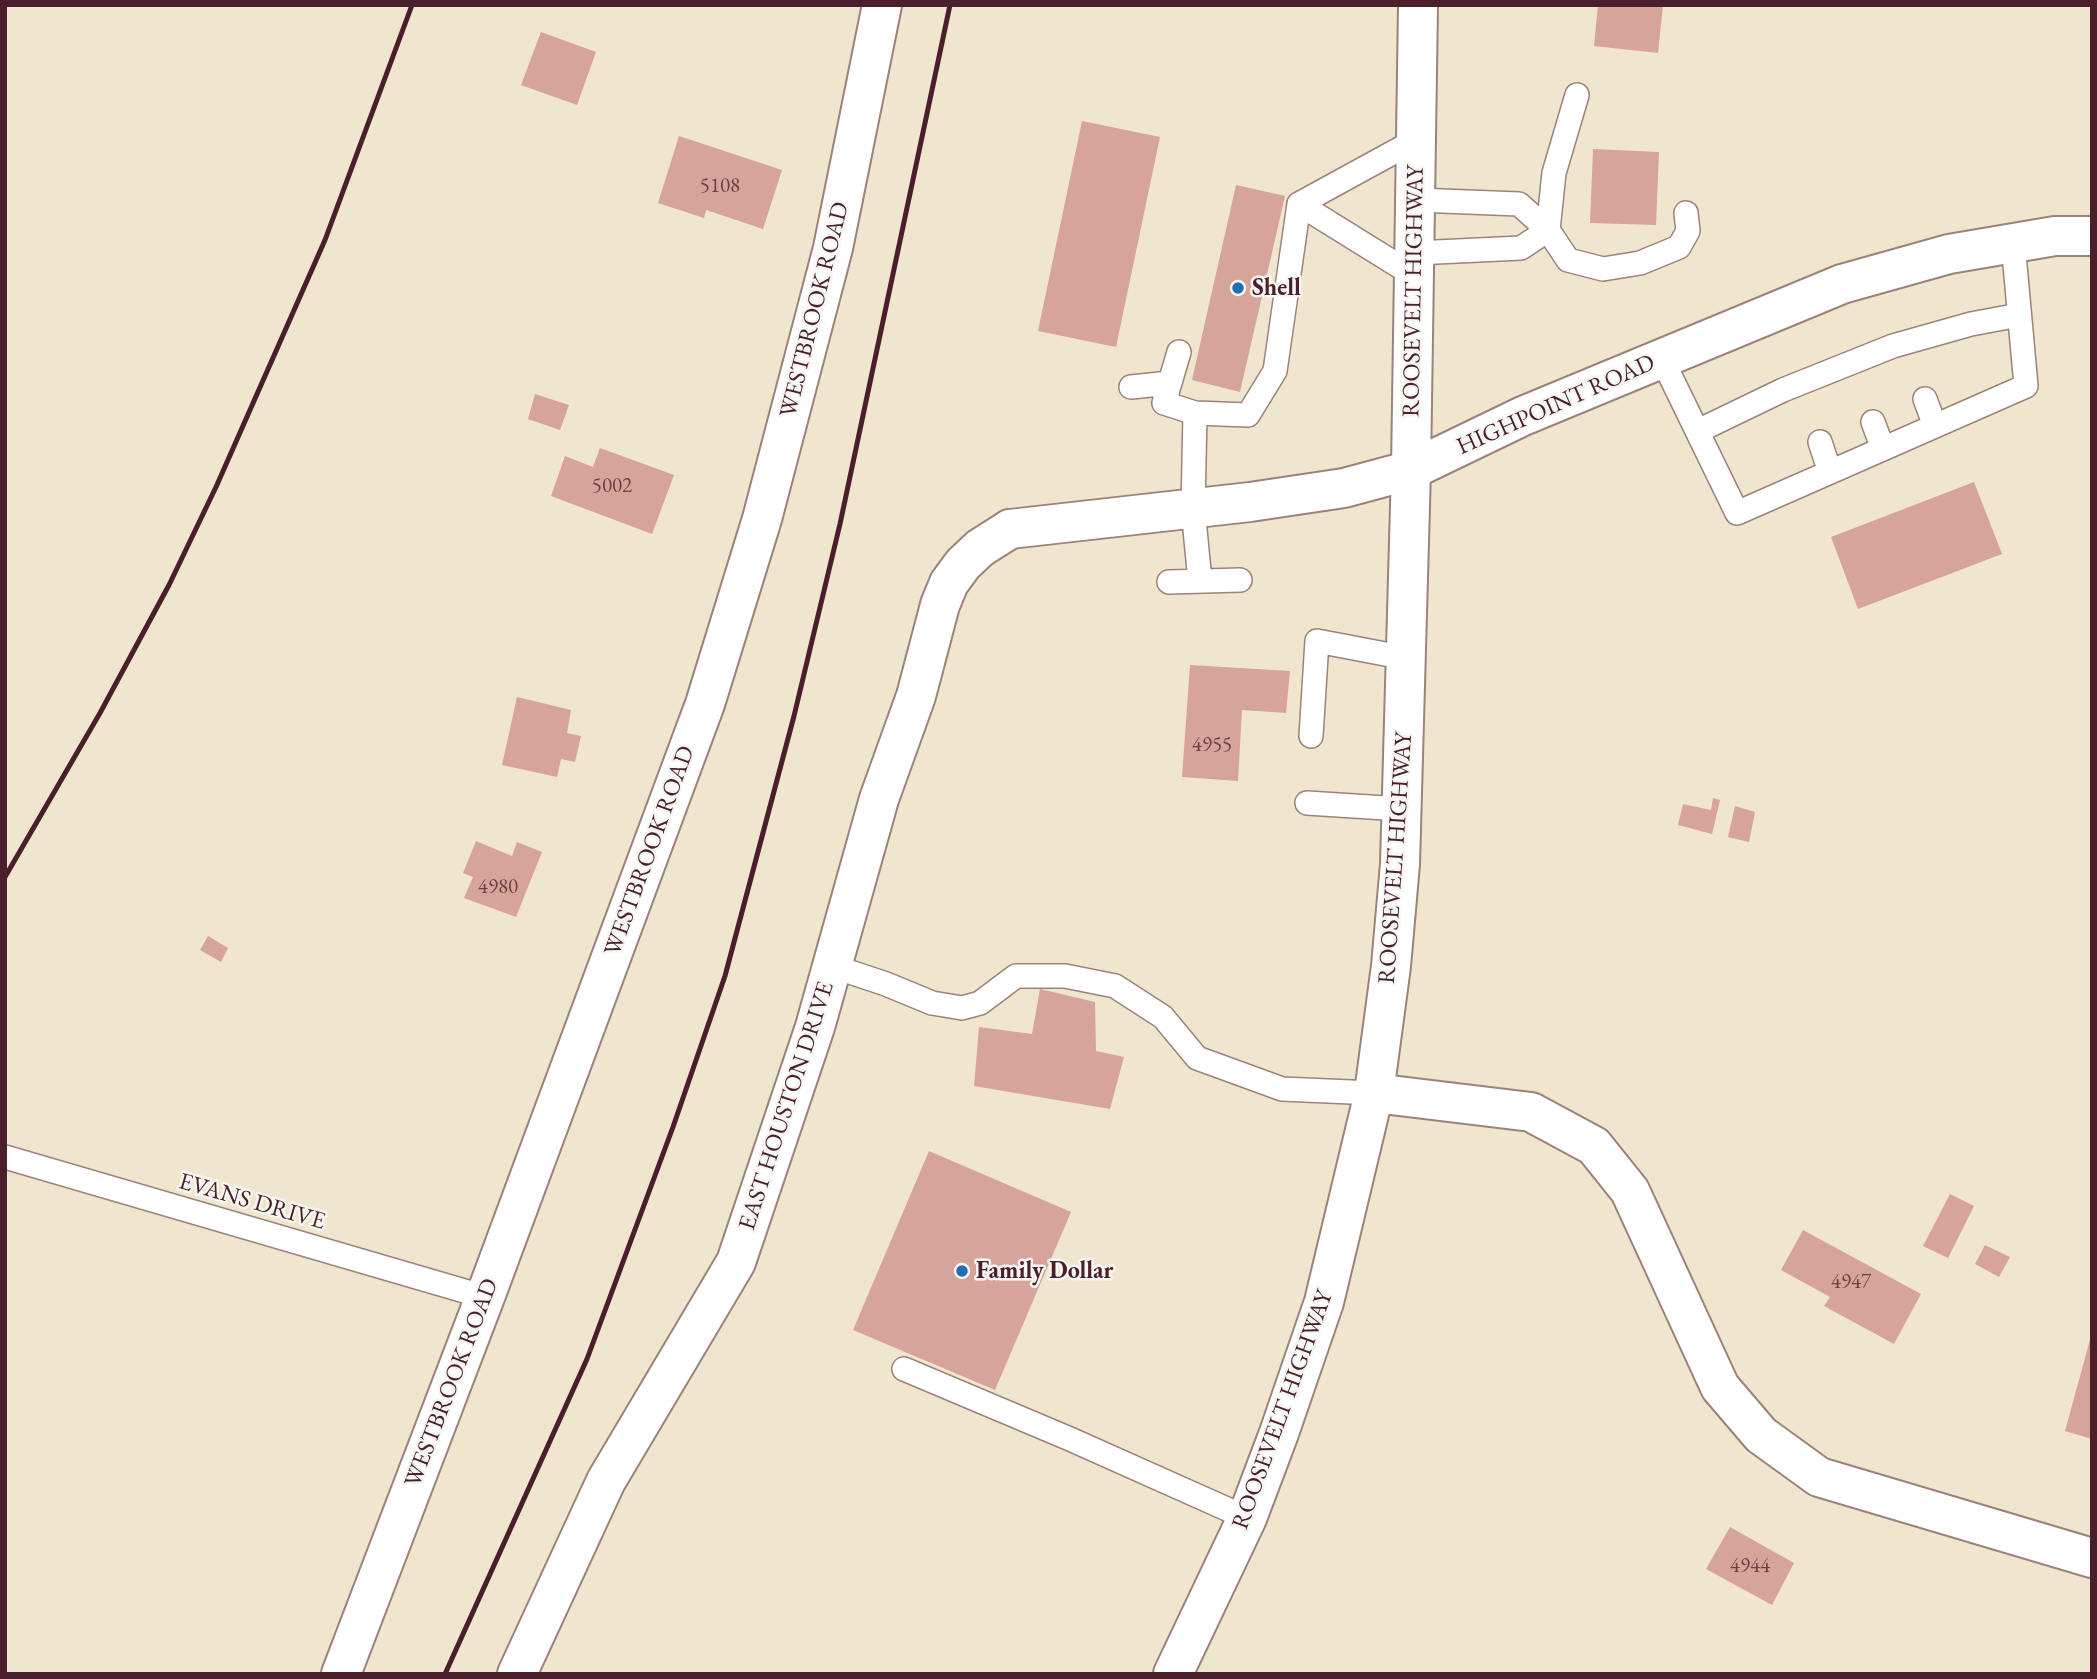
<!DOCTYPE html>
<html>
<head>
<meta charset="utf-8">
<style>
  body { margin:0 }
  #map { position:relative; width:2097px; height:1679px; overflow:hidden; background:#efe6cd; font-family:"EB Garamond",serif }
  canvas { display:block }
  .frame { position:absolute; inset:0; border:7px solid #4a1f2b; pointer-events:none }
</style>
</head>
<body>
<div id="map">
<canvas width="2097" height="1679"></canvas>
<div class="frame"></div>
</div>
<script>
const c = document.querySelector('canvas').getContext('2d');
c.lineJoin = 'round';
function fill(path, color) { c.fillStyle = color; c.fill(path, 'evenodd'); }
const poly = rows => new Path2D(rows.map(r => 'M' + r).join(''));
function strokePath(path, color, width, dash) { c.strokeStyle = color; c.lineWidth = width; c.lineCap = dash ? 'butt' : 'round'; c.setLineDash(dash || []); c.stroke(path); }
function label(font, color, halo, rows, align = 'center') {
  c.font = font + ' "EB Garamond",serif'; c.lineWidth = 5; c.setLineDash([]); c.textBaseline = 'middle'; c.strokeStyle = halo; c.fillStyle = color; for (const [text, x, y, turn = 0] of rows) {
    c.save(); c.translate(x, y); c.rotate((+turn || 0) * Math.PI / 180); c.textAlign = isNaN(turn) ? turn : align; if (halo) c.strokeText(text, 0, 0); c.fillText(text, 0, 0); c.restore();
  }
}
fill(poly([
  [1598,5,1663,5,1658,53,1594,46],
  [541,32,596,52,577,105,521,85],
  [1082,121,1160,137,1116,347,1038,331],
  [679,136,782,170,763,229,706,210,704,218,658,203],
  [1593,149,1659,152,1656,225,1590,223],
  [1236,185,1285,196,1240,392,1192,380],
  [535,394,569,405,560,430,528,419],
  [600,448,674,475,652,534,551,496,565,456,593,467],
  [1974,482,2002,554,1858,609,1831,537],
  [1190,665,1290,671,1286,713,1242,710,1238,781,1182,777],
  [517,697,571,710,567,733,581,736,575,762,561,759,557,777,502,765],
  [1713,798,1720,800,1712,834,1678,825,1683,804,1711,810],
  [1735,806,1755,812,1749,842,1728,837],
  [476,841,512,856,517,842,542,852,516,917,464,898,473,877,463,873],
  [208,936,228,948,221,962,200,950],
  [1040,989,1095,1002,1096,1051,1124,1057,1110,1109,974,1086,979,1027,1032,1034],
  [929,1151,1071,1212,995,1390,853,1330],
  [1950,1194,1974,1206,1948,1258,1923,1246],
  [1803,1230,1921,1294,1894,1344,1824,1306,1830,1297,1781,1270],
  [1985,1245,2010,1257,1999,1277,1975,1264],
  [2091,1336,2092,1336,2092,1439,2065,1431],
  [1730,1527,1794,1563,1772,1605,1706,1569]
]), '#d7a49a');
const lane = poly([
  [1416,200,1519,204,1548,230,1568,260,1603,269,1640,263,1679,247,1688,231,1686,213],
  [1299,204,1415,276],
  [1299,204,1416,140],
  [1548,230,1554,173,1577,95],
  [1415,253,1521,248,1548,230],
  [1179,352,1164,403,1195,413,1248,415,1275,371,1299,204],
  [1662,359,1737,513,2026,386,2013,243],
  [1131,387,1170,383],
  [1925,399,1935,426],
  [1195,413,1193,509,1200,581],
  [1873,422,1883,449],
  [1698,431,1783,390,1893,346,1971,324,2019,315],
  [1820,442,1830,472],
  [1169,582,1240,580],
  [1311,736,1317,641,1406,658],
  [1307,803,1401,809],
  [832,966,886,984,932,1003,962,1008,980,1003,1016,976,1065,976,1115,986,1163,1017,1197,1058,1282,1089,1374,1093],
  [5,1157,485,1297],
  [904,1369,1070,1439,1247,1518]
]);
const street = poly([
  [1374,1093,1531,1112,1594,1146,1630,1191,1720,1387,1761,1435,1819,1477,2092,1558],
  [341,1674,485,1297,705,704,762,519,833,248,882,5],
  [517,1674,606,1481,736,1262,815,1027,879,799,916,696,940,605,949,583,963,564,980,548,1010,529]
]);
const secondary = poly([
  [1010,529,1250,502,1344,488,1411,470,1523,416,1842,284,1949,254,2055,236,2092,236]
]);
const primary = poly([
  [1173,1674,1247,1518,1279,1433,1324,1302,1374,1093,1391,966,1400,864,1411,470,1418,5]
]);
strokePath(lane, '#9c827c', 26);
strokePath(street, '#9c827c', 42);
strokePath(secondary, '#9c827c', 42);
strokePath(primary, '#9c827c', 42);
strokePath(lane, '#fff', 23);
strokePath(street, '#fff', 38);
strokePath(secondary, '#fff', 38);
strokePath(primary, '#fff', 38);
strokePath(poly([
  [5,877,100,713,169,585,216,487,325,240,412,5],
  [445,1674,587,1359,673,1127,725,976,794,716,840,524,950,5]
]), '#4a1f2b', 5);
for (const [x, y, r, color] of [
  [1238,288,7,"#1f6fb2"],
  [962,1271,7,"#1f6fb2"]
]) { const dot = new Path2D(); dot.arc(x, y, r, 0, 2 * Math.PI); c.fillStyle = color; c.fill(dot); strokePath(dot, '#f6f6f2', 2.5); }
label('21px', '#6d4047', null, [
  ["5108",720,186],
  ["5002",612,486],
  ["4955",1212,745],
  ["4980",498,887],
  ["4947",1851,1282],
  ["4944",1750,1566]
]);
label('bold 24px', '#4a1f2b', '#f6f6f2', [
  ["Shell",1252,288],
  ["Family Dollar",976,1271]
], 'left');
label('24px', '#4a1f2b', '#f6f6f2', [
  ["ROOSEVELT HIGHWAY",1414,291,-89],
  ["WESTBROOK ROAD",815,310,-76],
  ["HIGHPOINT ROAD",1556,405,-24],
  ["WESTBROOK ROAD",650,851,-70],
  ["ROOSEVELT HIGHWAY",1396,858,-86],
  ["EAST HOUSTON DRIVE",787,1106,-72],
  ["EVANS DRIVE",252,1202,16],
  ["WESTBROOK ROAD",452,1383,-69],
  ["ROOSEVELT HIGHWAY",1283,1410,-70]
]);
</script>
</body>
</html>
